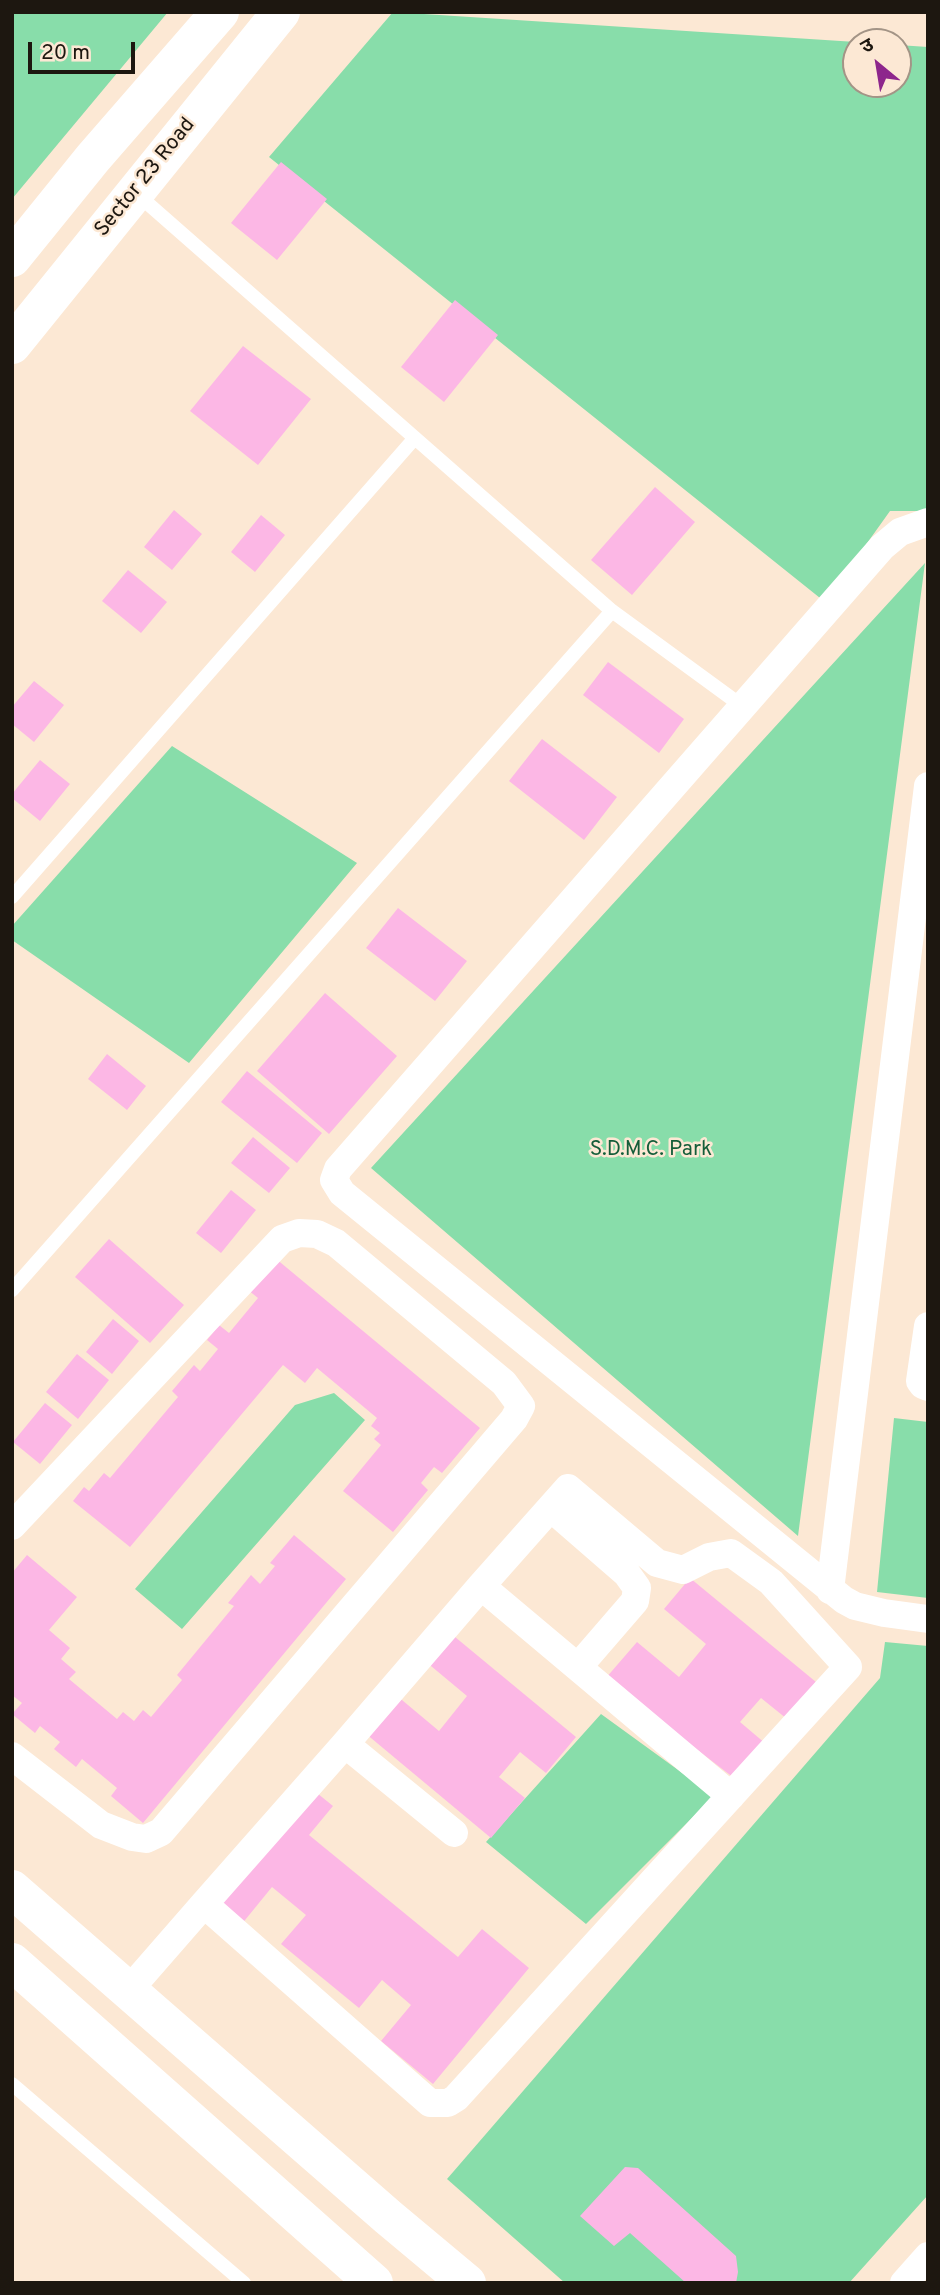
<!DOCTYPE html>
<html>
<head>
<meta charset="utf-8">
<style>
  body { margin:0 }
  #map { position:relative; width:940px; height:2295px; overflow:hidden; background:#fce8d4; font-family:Overpass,"Noto Sans Devanagari",sans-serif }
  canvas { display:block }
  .frame { position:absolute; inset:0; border:14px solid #1d1710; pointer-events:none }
  .north { position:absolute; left:842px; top:28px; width:70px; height:70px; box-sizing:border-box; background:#fce8d4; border:2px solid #a39486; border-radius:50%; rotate:330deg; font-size:19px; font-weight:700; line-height:28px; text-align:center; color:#1d1710 }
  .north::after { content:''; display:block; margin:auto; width:24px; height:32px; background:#8d268c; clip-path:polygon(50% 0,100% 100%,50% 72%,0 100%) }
  .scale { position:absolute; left:28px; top:42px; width:107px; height:32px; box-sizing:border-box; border:4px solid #1d1710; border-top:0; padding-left:9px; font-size:21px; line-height:24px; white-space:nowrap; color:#1d1710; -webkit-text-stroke:5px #fce8d4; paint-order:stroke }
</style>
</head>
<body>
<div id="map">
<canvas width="940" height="2295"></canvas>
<div class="frame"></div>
<div class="north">उ</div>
<div class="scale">20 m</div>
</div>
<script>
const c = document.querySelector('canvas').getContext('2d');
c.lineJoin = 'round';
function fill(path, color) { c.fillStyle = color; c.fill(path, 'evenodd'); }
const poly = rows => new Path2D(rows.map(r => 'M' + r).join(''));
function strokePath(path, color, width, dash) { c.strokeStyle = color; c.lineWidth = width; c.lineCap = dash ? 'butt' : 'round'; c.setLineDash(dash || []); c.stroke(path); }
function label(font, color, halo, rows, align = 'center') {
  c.font = font + ' Overpass,sans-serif'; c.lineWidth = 5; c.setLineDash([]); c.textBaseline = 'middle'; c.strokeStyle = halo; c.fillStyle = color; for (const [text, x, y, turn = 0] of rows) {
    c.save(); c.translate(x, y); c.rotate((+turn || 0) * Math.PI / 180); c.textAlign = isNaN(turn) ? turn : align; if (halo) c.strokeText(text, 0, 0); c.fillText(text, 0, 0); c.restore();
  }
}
fill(poly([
  [12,12,168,12,12,199],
  [393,12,856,42,856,84,898,84,898,45,928,47,928,511,890,511,825,602,269,157],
  [925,563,798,1536,371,1168],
  [172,746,357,863,189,1063,12,940,12,926],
  [334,1393,365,1420,182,1629,135,1589,295,1405],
  [894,1418,928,1422,928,1598,877,1592],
  [885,1642,928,1646,928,2195,849,2283,565,2283,447,2179,880,1678],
  [601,1714,714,1796,586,1924,486,1842]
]), '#8da');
fill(poly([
  [281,162,327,199,277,260,231,223],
  [455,300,498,335,444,402,401,367],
  [243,346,311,399,258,465,190,411],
  [655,487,695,522,632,595,591,560],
  [174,510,202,534,172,570,144,547],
  [261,515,285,535,255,572,231,552],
  [128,570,167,602,141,633,102,601],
  [608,662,684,719,659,753,583,695],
  [34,681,64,705,34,742,12,724,12,707],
  [542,739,617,797,584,840,509,781],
  [40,760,70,784,40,821,12,798,12,794],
  [398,908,467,961,435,1001,366,948],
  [325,993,397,1056,329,1134,257,1071],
  [107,1054,146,1086,127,1110,88,1079],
  [247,1071,322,1133,297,1163,221,1102],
  [253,1137,290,1168,269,1193,231,1163],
  [231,1190,256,1210,221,1253,196,1233],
  [109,1239,184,1305,150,1343,75,1277],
  [275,1258,480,1428,442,1473,434,1467,421,1483,428,1490,393,1532,343,1491,381,1445,374,1439,380,1433,371,1426,377,1418,317,1368,305,1383,283,1365,130,1547,73,1501,84,1487,89,1491,104,1473,110,1478,178,1397,172,1391,194,1365,200,1371,218,1349,207,1340,219,1325,229,1333,258,1298,248,1290],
  [113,1319,139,1341,112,1374,86,1352],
  [77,1354,109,1380,78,1419,46,1392],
  [45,1403,72,1425,40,1464,13,1442],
  [294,1535,346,1579,143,1823,111,1796,117,1788,82,1759,76,1767,54,1749,60,1742,40,1726,35,1733,12,1714,22,1703,12,1695,12,1573,27,1555,77,1597,49,1630,70,1648,61,1659,76,1672,69,1679,117,1719,123,1712,134,1721,143,1710,151,1717,182,1680,177,1675,234,1606,228,1603,251,1575,260,1584,275,1566,270,1563],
  [690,1578,816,1682,787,1719,761,1698,740,1722,766,1744,734,1778,605,1679,637,1642,679,1677,706,1644,664,1609],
  [449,1632,576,1737,546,1773,520,1752,499,1777,525,1798,491,1838,365,1733,396,1695,439,1731,467,1696,425,1661],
  [312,1789,333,1806,309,1835,458,1957,482,1929,529,1968,433,2084,381,2041,411,2005,382,1980,359,2008,281,1944,306,1915,272,1887,241,1925,216,1905],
  [625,2167,638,2168,736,2256,738,2272,736,2283,686,2283,630,2233,614,2246,580,2216]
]), '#fcb7e5');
strokePath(poly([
  [137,194,612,611,742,706],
  [12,897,414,439],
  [12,1290,612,611],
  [12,2084,244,2283]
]), '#fff', 14);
strokePath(poly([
  [928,522,900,532,882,547,338,1169,334,1180,342,1193,844,1600,855,1606,884,1613,928,1619],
  [928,1326,920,1381,923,1385,928,1387],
  [551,1508,627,1574,637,1588,635,1601,578,1667],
  [12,1526,282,1239,299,1233,317,1234,336,1243,504,1383,521,1406,514,1419,161,1832,146,1839,132,1837,101,1825,12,1756],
  [481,1586,731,1796],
  [830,1590,928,786],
  [345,1744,454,1833],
  [129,1990,204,1904,345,1744,481,1586,568,1488,657,1563,683,1570,709,1557,731,1553,771,1582,848,1667,456,2098,448,2103,430,2103,204,1904],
  [904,2283,928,2256]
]), '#fff', 28);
strokePath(poly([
  [12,258,93,158,220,12],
  [12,345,281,12],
  [12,1889,388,2217,467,2283],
  [12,1962,374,2283]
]), '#fff', 38);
label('21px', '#1d1710', '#fce8d4', [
  ["Sector 23 Road",146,178,-51]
]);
label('21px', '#145d39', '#fce8d4', [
  ["S.D.M.C. Park",651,1151]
]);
</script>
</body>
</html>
